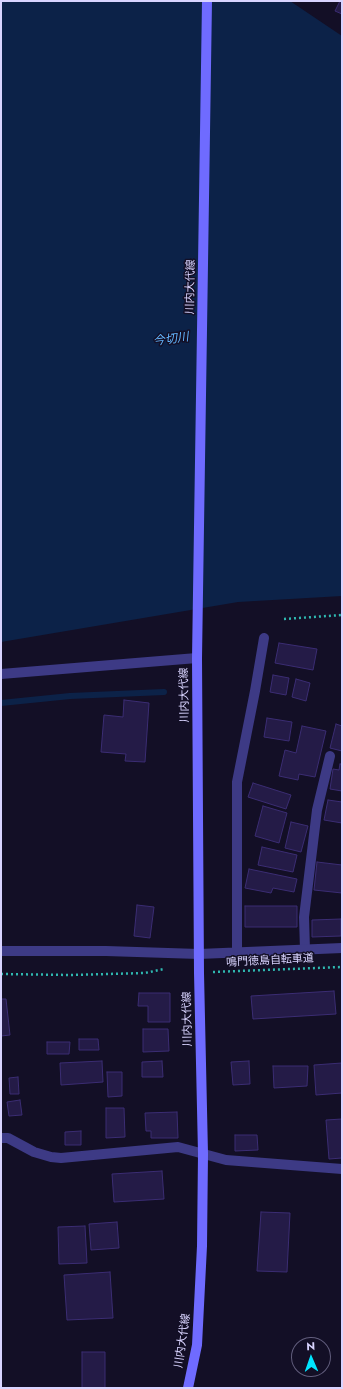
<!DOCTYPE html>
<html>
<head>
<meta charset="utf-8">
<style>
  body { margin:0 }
  #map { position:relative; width:343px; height:1389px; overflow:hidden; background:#130f26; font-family:Jost,sans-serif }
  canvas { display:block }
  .frame { position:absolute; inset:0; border:2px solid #d9d4ff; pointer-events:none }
  .north { position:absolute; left:291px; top:1337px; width:40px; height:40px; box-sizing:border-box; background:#130f26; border:1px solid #625e7d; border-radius:50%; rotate:358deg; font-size:11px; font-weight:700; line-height:16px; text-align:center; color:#d9d4ff }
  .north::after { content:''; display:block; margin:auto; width:14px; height:18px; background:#00e5ff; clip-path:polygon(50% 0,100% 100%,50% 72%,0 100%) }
</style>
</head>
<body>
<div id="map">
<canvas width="343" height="1389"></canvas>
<div class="frame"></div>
<div class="north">N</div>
</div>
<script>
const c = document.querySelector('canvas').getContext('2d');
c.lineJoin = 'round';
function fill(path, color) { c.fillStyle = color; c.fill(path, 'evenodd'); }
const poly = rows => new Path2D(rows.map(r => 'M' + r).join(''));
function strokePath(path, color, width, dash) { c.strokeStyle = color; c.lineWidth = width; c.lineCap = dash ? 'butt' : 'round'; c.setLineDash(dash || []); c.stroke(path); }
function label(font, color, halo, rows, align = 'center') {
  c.font = font + ' Jost,"Noto Sans JP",sans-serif'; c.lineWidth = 3; c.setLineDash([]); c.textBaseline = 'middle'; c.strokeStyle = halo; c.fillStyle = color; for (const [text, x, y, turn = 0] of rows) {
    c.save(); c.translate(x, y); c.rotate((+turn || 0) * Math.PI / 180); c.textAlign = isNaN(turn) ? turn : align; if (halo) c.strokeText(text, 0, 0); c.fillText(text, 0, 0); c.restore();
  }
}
fill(poly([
  [1,1,290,1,342,36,342,596,238,602,1,642]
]), '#0c2248');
strokePath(poly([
  [1,703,70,696,164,692]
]), '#0c2248', 6);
const building = poly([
  [340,1,342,1,342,14,335,11,340,1],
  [279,643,317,649,313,670,275,663,279,643],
  [273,675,289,678,286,695,270,692,273,675],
  [296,679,310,683,306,701,292,697,296,679],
  [124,700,149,703,145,762,125,761,126,754,101,752,104,715,123,717,124,700],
  [267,718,292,722,289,741,264,737,267,718],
  [336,724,342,726,342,751,330,748,336,724],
  [302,726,326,731,315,777,299,774,298,780,279,776,285,750,296,753,302,726],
  [340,764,342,764,342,791,330,789,333,769,339,770,340,764],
  [253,783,291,795,286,809,248,797,253,783],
  [328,800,342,802,342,823,324,820,328,800],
  [263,806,287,813,279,843,255,836,263,806],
  [291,822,308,826,301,852,285,848,291,822],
  [262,847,297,855,293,872,258,865,262,847],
  [317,862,342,865,342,893,314,890,317,862],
  [249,869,297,879,294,892,273,888,271,893,245,888,249,869],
  [137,905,154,907,150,938,134,936,137,905],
  [245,906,297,906,297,927,245,927,245,906],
  [341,919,341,936,312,937,312,920,341,919],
  [334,991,336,1014,253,1019,251,996,334,991],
  [139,993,170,993,170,1022,148,1022,148,1006,138,1006,139,993],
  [1,999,6,999,10,1035,1,1036,1,999],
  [143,1029,168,1029,169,1051,143,1052,143,1029],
  [79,1039,98,1039,99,1050,79,1050,79,1039],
  [47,1042,70,1042,69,1054,47,1054,47,1042],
  [102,1061,103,1082,61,1085,60,1063,102,1061],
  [162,1061,163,1077,142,1077,142,1062,162,1061],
  [249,1061,250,1084,233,1085,231,1062,249,1061],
  [342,1063,342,1093,316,1095,314,1065,342,1063],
  [273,1066,308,1066,307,1086,274,1088,273,1066],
  [107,1072,122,1072,122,1096,108,1097,107,1072],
  [18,1077,19,1094,10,1094,9,1078,18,1077],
  [20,1100,22,1115,9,1116,7,1102,20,1100],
  [106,1108,124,1108,125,1137,106,1138,106,1108],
  [177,1112,178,1138,151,1138,151,1131,146,1131,145,1113,177,1112],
  [342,1119,342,1158,329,1159,326,1120,342,1119],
  [81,1131,81,1145,65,1145,65,1132,81,1131],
  [235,1135,257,1135,258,1150,235,1151,235,1135],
  [162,1171,164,1199,114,1202,112,1174,162,1171],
  [261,1212,290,1213,287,1272,257,1271,261,1212],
  [117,1222,119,1248,91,1250,89,1224,117,1222],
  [85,1226,87,1263,59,1264,58,1227,85,1226],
  [110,1272,113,1318,67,1320,64,1275,110,1272],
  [82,1352,105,1352,105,1388,82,1388,82,1352]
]);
fill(building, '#241b47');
strokePath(building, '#3b2d73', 1);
strokePath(poly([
  [284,619,342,615],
  [213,972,342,967],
  [1,974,71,975,145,973,164,969]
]), '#2fb8b0', 2.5, [2, 3]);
strokePath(poly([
  [1,674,197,658],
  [305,950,304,917,317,810,330,756]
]), '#3d3a85', 10);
strokePath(poly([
  [1,951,106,951,199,954,342,948],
  [237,953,237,782,255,691,264,638],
  [1,1138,8,1138,34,1152,51,1157,61,1158,178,1147,226,1160,342,1169]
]), '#3d3a85', 10);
strokePath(poly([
  [188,1388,197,1345,202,1246,203,1154,199,973,197,658,207,1]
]), '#6f6bff', 10);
label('11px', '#d9d4ff', '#130f26', [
  ["川内大代線",191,287,-89],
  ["川内大代線",185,695,-91],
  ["鳴門徳島自転車道",270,961,-3],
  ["川内大代線",188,1019,-91],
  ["川内大代線",183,1341,-82]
]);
label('italic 12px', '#62b6ff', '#130f26', [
  ["今切川",171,340,-8]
]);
</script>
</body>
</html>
